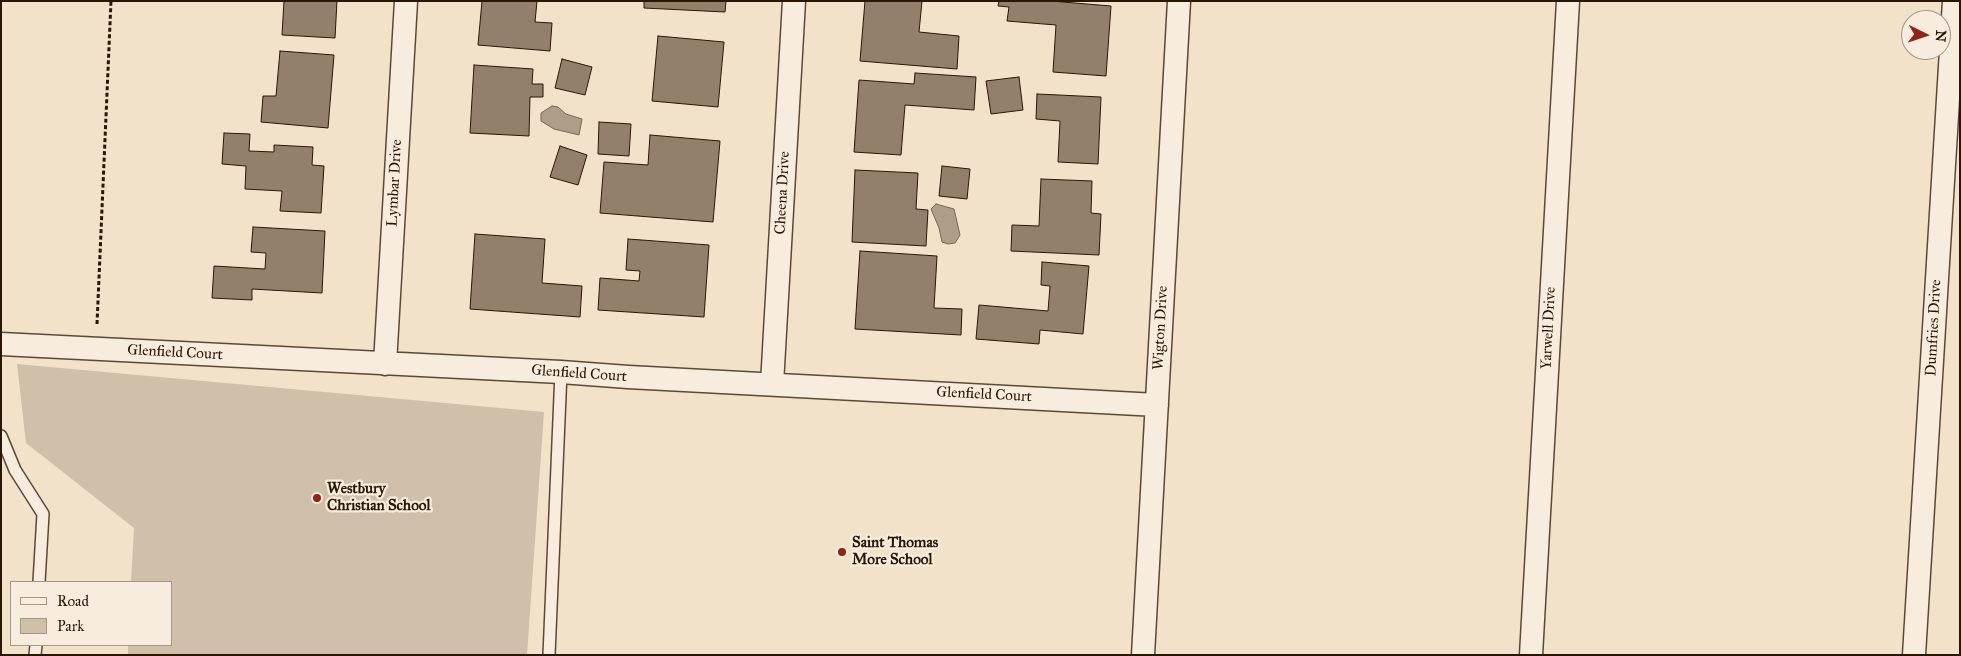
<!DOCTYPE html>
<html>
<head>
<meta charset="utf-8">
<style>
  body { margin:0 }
  #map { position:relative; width:1961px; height:656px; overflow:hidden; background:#f2e2ca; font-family:"IM FELL Great Primer",serif }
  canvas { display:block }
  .frame { position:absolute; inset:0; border:2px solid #291605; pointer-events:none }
  .legend { position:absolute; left:10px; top:581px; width:162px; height:65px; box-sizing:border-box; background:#f7ecdd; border:1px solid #a59687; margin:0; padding:6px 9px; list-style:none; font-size:15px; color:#291605 }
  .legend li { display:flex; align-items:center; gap:10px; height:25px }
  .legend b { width:25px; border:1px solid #a59687 }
  .north { position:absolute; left:1901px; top:10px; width:50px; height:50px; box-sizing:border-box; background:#f7ecdd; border:1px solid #a59687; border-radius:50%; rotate:94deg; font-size:14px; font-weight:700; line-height:20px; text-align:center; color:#291605 }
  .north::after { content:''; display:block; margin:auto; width:18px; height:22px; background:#8f2418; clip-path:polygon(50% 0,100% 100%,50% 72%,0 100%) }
</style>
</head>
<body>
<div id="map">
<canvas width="1961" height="656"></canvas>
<div class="frame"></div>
<ul class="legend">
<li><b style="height:6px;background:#f7ecdd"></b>Road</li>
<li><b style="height:14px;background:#d0bfa9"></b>Park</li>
</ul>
<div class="north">N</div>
</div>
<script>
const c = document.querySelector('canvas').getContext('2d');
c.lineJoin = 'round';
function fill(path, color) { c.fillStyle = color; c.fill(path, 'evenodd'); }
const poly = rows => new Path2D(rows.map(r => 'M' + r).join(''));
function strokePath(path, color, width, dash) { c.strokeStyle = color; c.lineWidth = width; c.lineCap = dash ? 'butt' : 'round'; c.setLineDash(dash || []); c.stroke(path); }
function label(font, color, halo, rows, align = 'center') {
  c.font = font + ' "IM FELL Great Primer",serif'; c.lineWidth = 4.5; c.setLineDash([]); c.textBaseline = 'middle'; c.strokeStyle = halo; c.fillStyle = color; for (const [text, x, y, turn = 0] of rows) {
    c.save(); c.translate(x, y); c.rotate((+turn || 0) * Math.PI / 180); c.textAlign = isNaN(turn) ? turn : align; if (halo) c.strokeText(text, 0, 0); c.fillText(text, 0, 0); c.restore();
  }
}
fill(poly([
  [17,364,544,412,527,655,128,655,128,645,171,645,171,582,131,582,134,528,26,443]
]), '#d0bfa9');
const water = poly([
  [552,106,558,107,566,114,582,119,579,135,554,129,541,121,541,113,552,106],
  [936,204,954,209,960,235,955,243,948,244,942,242,939,228,931,209,936,204]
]);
fill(water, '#ae9d87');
strokePath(water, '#796753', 1);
const building = poly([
  [284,1,337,1,335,38,282,35,284,1],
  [482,1,537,1,535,22,552,23,550,51,478,45,482,1],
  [644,1,726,1,725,12,644,8,644,1],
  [865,1,922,1,919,32,959,36,957,69,860,61,865,1],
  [999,1,1051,1,1111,6,1106,76,1053,72,1056,25,1007,21,1009,7,998,6,999,1],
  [658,36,724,42,718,107,652,101,658,36],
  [280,51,334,55,328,128,261,122,263,96,276,96,280,51],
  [562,59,592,67,585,95,555,88,562,59],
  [474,65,533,69,532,84,543,84,543,97,530,97,529,136,470,133,474,65],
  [915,73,976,77,974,110,905,105,901,155,854,152,859,80,914,84,915,73],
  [1019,77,1023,110,991,114,986,81,1019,77],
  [1037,94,1101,97,1098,164,1058,162,1060,121,1036,119,1037,94],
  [599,122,631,124,629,156,598,154,599,122],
  [224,133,250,134,249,151,274,152,274,145,313,147,312,165,324,166,321,213,280,211,282,191,245,189,246,166,222,164,224,133],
  [650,135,720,141,713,222,600,213,604,162,648,165,650,135],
  [560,146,587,155,578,185,550,177,560,146],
  [942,166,970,169,967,199,939,196,942,166],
  [855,170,918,173,916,209,928,210,926,246,852,242,855,170],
  [1041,179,1092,181,1091,213,1101,214,1099,255,1011,251,1012,225,1039,226,1041,179],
  [253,227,325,231,322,293,252,289,252,300,212,298,214,266,265,269,266,253,251,252,253,227],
  [475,234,545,239,542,283,582,286,580,317,470,309,475,234],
  [628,239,709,245,704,317,598,310,600,278,639,281,640,271,626,270,628,239],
  [860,251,937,256,934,308,962,309,961,335,855,329,860,251],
  [1042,262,1089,266,1083,334,1040,330,1039,344,976,339,979,305,1048,311,1050,286,1041,285,1042,262]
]);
fill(building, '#92806b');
strokePath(building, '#291605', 1);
const lane = poly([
  [1,436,15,470,43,514,39,582],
  [35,655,36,645],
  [549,655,561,372]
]);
const street = poly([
  [1,344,561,372,628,377,1157,405],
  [385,364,406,1],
  [772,384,794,1],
  [1143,655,1179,1],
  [1531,655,1568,1],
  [1914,655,1954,1]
]);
strokePath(lane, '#5b4936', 14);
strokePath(street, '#5b4936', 25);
strokePath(poly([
  [97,324,111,1]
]), '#291605', 3, [4, 2.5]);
strokePath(lane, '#f7ecdd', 11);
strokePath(street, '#f7ecdd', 22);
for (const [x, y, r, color] of [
  [317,498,5,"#8f2418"],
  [842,552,5,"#8f2418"]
]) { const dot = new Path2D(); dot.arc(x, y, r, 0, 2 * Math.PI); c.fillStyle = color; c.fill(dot); strokePath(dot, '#f7ecdd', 2); }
label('15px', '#291605', '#f7ecdd', [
  ["Lymbar Drive",395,183,-87],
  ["Cheena Drive",783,193,-87],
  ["Wigton Drive",1161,328,-87],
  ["Yarwell Drive",1549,328,-87],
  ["Dumfries Drive",1934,328,-87],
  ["Glenfield Court",175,353,3],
  ["Glenfield Court",579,374,4],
  ["Glenfield Court",984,395,3]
]);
label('bold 15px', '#291605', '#f7ecdd', [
  ["Westbury",327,489],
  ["Christian School",327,506],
  ["Saint Thomas",852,543],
  ["More School",852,560]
], 'left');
</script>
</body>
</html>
